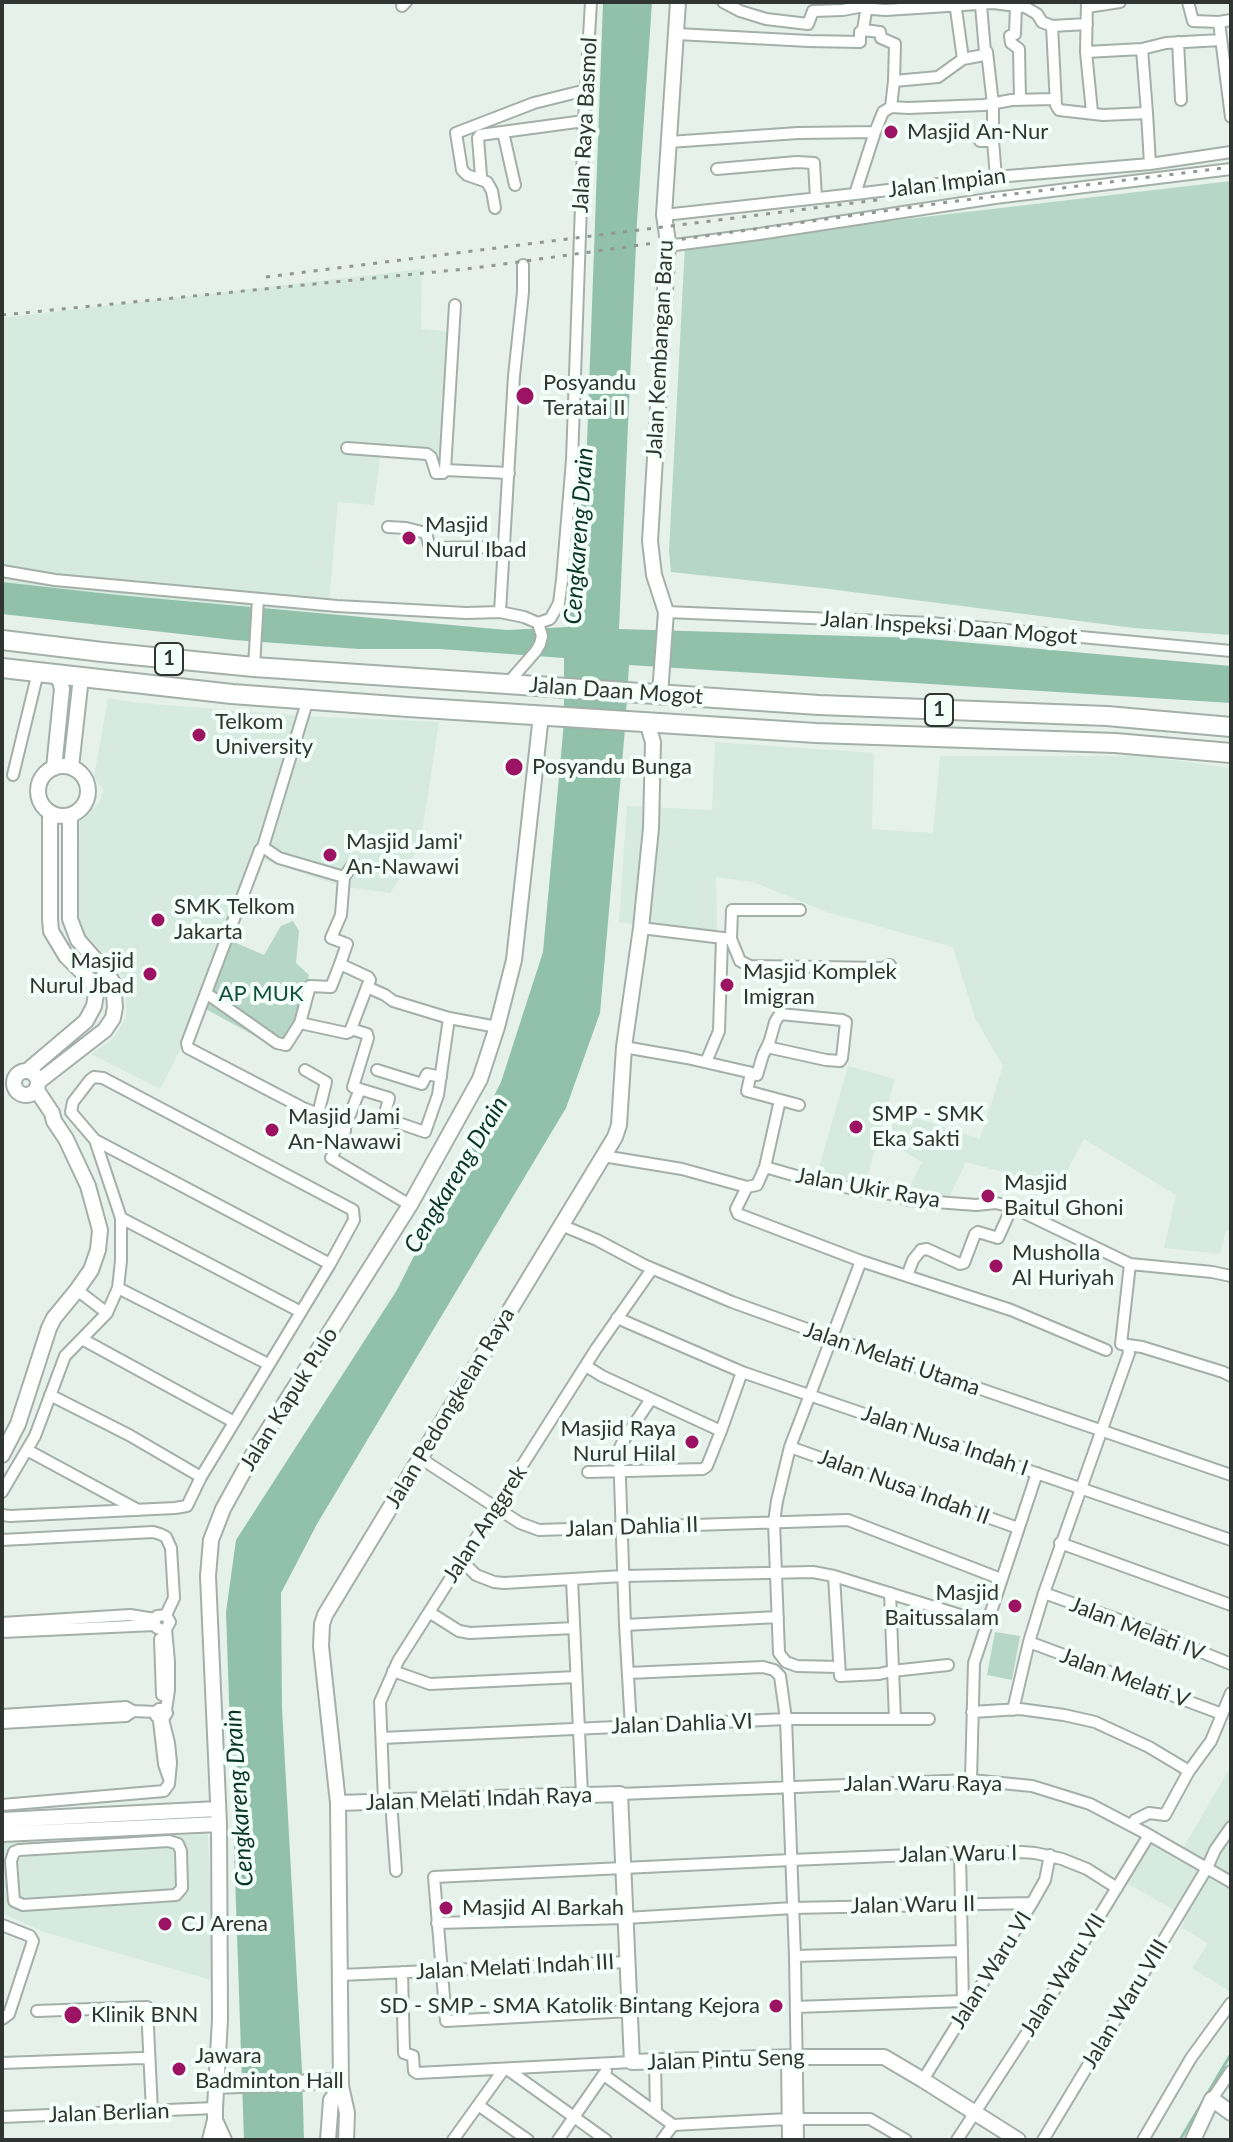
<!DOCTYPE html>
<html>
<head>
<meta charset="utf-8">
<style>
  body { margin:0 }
  #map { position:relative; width:1233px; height:2142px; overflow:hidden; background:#e6f1ec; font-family:Lato,sans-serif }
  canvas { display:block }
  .frame { position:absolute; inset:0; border:4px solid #303432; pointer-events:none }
</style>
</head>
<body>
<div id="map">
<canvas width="1233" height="2142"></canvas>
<div class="frame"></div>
</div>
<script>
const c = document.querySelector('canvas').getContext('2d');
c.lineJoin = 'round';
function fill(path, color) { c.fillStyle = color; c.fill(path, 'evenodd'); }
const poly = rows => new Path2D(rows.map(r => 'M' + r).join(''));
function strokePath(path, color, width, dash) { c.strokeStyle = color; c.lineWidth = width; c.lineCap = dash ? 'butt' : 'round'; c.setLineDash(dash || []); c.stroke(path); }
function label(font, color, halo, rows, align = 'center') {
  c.font = font + ' Lato,sans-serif'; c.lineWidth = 8; c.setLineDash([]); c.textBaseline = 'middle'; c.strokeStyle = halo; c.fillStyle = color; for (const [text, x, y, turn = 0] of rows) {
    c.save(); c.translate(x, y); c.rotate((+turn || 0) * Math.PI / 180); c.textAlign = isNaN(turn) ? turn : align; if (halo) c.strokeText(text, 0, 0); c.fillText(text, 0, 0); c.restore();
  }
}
fill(poly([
  [422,269,421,329,453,332,447,455,381,449,374,505,338,502,328,613,118,595,2,582,2,318],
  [108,698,140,703,303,716,439,722,420,846,390,893,341,886,261,859,202,1007,160,1089,91,1054,112,1040,126,1018,126,991,120,971,84,933,77,908,80,819,99,803,104,790,94,777],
  [715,742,874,753,872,829,933,833,940,756,1144,756,1231,768,1231,1232,1226,1231,1220,1254,1164,1248,1176,1195,1084,1139,1058,1187,966,1162,949,1198,908,1190,922,1162,887,1141,898,1112,980,1139,1003,1066,975,1018,953,947,827,912,753,882,716,877,717,936,619,922,627,806,712,810],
  [848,1066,895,1079,864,1188,817,1175],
  [1231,1766,1231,1992,1192,1968,1208,1943,1182,1928,1186,1917,1125,1882,1150,1840,1178,1857],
  [208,1834,215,1981,44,1932,2,1913,2,1843]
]), '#d6eae0');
fill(poly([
  [1231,181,1231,635,1134,628,821,588,671,572,669,551,685,245],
  [293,921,299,931,296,963,309,975,296,1024,284,1048,257,1037,202,1007,227,939,264,955,281,926],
  [995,1632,1020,1636,1012,1680,987,1675]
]), '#b6d6c7');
fill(poly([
  [603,2,652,2,637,222,619,629,917,638,1231,666,1231,703,629,665,625,729,600,1013,566,1108,317,1524,281,1593,282,1708,302,2071,304,2140,244,2140,226,1612,236,1540,397,1290,501,1082,543,952,564,722,564,658,440,649,359,649,234,640,2,614,2,582,118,595,507,630,568,627,587,443]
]), '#91c1ab');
strokePath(poly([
  [188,1818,211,1817],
  [66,1824,82,1823],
  [1180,2140,1231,2054]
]), '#91c1ab', 3);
const street = poly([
  [723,2,740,11,766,19,808,24,813,11,843,10,869,5,872,9,886,10,993,3,1025,7,1037,14,1042,22,1052,26,1087,24],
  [955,2,963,59],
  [1087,2,1086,52,1092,112],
  [1188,2,1193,21,1219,22,1231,20],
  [1016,5,1015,34,1010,36,1011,43,1019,49,1020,100],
  [402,6,406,2],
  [1087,7,1120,2],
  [1219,22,1231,117],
  [1052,26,1056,105,1059,110,1103,115,1147,113,1150,164],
  [863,30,880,32,881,38,895,44,894,81],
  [677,34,809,41,860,42,860,32,863,30,866,11,869,5],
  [1178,42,1181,100],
  [1142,49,1147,113],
  [1086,52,1142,49,1166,43,1221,40],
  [891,107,894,81,938,77,963,59,984,55,985,52],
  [503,132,515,185],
  [875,132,883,112,891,107,908,108,984,105,1012,100,1055,99],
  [980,141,993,141,993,104,987,52,985,52,981,5],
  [993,141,996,177],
  [669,142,798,133,875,132,855,194],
  [717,169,797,162,814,163,816,198],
  [481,176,478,138,480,135,584,121],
  [495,208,492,191,487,182,467,175,462,170,456,133,534,103,586,90],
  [664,215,855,194,996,177,1150,164,1231,152],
  [667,246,759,234,995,198,1231,169],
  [523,265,523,292,514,376,500,612,524,617,538,623,550,619,553,614,559,603,562,580,572,460,584,121,591,2],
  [347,448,427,454,431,457,436,473,443,473,445,470,509,473],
  [445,470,455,305],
  [388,527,406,528,426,533,430,548,505,547],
  [2,571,55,580,337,606,466,613,500,612],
  [666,612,931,623,1231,651],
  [254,667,258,599],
  [508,683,536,651,540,644,542,636,538,623],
  [308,699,263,847,260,850,187,1043,188,1048,303,1108,318,1114],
  [13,775,38,672],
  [263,847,279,858,344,877,354,863],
  [344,877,341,915,331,938,347,944,340,964,368,977,370,980,367,987,385,995,393,1001,449,1018,497,1027],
  [641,928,731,939,740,961,750,966,882,968,890,965],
  [731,939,732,910,800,910],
  [206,993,277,1043,286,1045,300,1023,310,986,331,987,340,964],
  [300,1023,346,1033,349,1032,351,1029,367,1034,368,1038,353,1087,389,1098,384,1118,425,1132,438,1095,449,1018],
  [351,1029,367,987],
  [624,1047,687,1058,748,1072,751,1073,747,1091,799,1105],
  [706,1062,719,1031,722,938],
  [305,1070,326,1082,318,1114,345,1131,331,1158,410,1205],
  [377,1070,422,1084,427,1074,441,1077],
  [751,1073,757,1075,763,1055,767,1047,770,1040,775,1022,780,1014,842,1020,846,1022,842,1058,840,1061,826,1060,767,1047],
  [344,1130,360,1089],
  [95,1140,330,1264],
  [603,1156,682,1169,747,1187,757,1185,765,1167,800,1177,863,1191,891,1194,909,1200,976,1205,996,1203,1012,1207,1130,1264,1212,1272,1231,1276],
  [765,1167,780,1100],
  [747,1187,736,1209,738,1214,861,1261,1011,1310,1106,1350],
  [121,1218,301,1312],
  [561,1225,597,1240,644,1265,732,1302,832,1338,1231,1475],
  [1130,1264,1121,1344,1142,1347,1223,1372,1231,1376],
  [907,1276,913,1260,921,1250,927,1249,960,1264,964,1263,975,1234,978,1232,998,1238,1012,1207],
  [118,1288,268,1364],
  [77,1290,107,1313],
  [617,1318,742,1372,1231,1540],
  [82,1339,234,1422],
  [586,1366,602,1376,721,1431,742,1372],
  [50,1395,129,1435,201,1477],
  [790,1447,1018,1528],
  [27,1450,138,1510],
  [420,1458,520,1523,539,1530,848,1520,1001,1579],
  [588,1472,703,1469,707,1466,721,1431],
  [2,1492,35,1436,65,1356,107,1313,118,1288,121,1261,121,1218,95,1140,71,1112,73,1102,90,1080,94,1077,103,1078,353,1210,354,1220,330,1264,201,1477,187,1506,175,1508,10,1516,2,1515],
  [2,1540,153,1532,160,1534,166,1537,171,1548,174,1598,166,1615],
  [1060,1543,1231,1605],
  [461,1560,476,1575,494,1582,504,1583,623,1576,813,1572,834,1576,986,1623],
  [834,1576,840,1676,879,1674,892,1671,948,1665],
  [572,1579,582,1795],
  [890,1593,895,1719],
  [1044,1593,1150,1631,1231,1664],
  [429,1612,459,1631,470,1633,574,1628],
  [2,1623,130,1615,155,1619],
  [625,1625,778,1617],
  [2,1632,155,1625],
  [160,1639,162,1695],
  [1029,1642,1222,1714],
  [838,1667,797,1666,786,1662,779,1653,774,1522,777,1501,790,1447,861,1261],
  [393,1671,430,1684,576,1677],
  [628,1673,763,1667,774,1670,780,1676,786,1719,795,1956,798,2140],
  [166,1710,169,1690,169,1662,166,1629,170,1622,166,1615,157,1616,154,1622,157,1628,163,1630,166,1629],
  [1013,1710,1029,1642,1044,1593,1129,1353,1128,1346],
  [972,1712,1020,1709,1064,1715,1095,1722,1149,1747,1189,1771],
  [2,1715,126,1707,133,1711,156,1712],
  [159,1721,164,1764,168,1776],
  [2,1723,126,1716,133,1711],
  [631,1727,625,1625,619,1450,623,1441,651,1399],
  [382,1738,786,1719,929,1719],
  [971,1780,974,1663,1037,1473],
  [620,1794,971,1780,1032,1786,1090,1804,1149,1835,1231,1882],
  [391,1801,396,1871],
  [384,1802,380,1702,398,1661,596,1349,652,1269],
  [2,1805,164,1791,169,1784,171,1763,169,1743,163,1719,167,1713,164,1709,159,1709,156,1712,156,1716,159,1719,163,1719],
  [1131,1825,1135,1820,1149,1813,1165,1815,1189,1771,1211,1741,1231,1693],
  [169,1841,178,1844,181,1851,182,1888,176,1895,23,1905,14,1901,11,1861,14,1852,19,1850,169,1841],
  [960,1853,963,2004],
  [437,1923,626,1918,793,1908,1032,1903],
  [2,1925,30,1936,33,1941,9,2014,2,2019],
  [795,1956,962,1951],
  [402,1972,404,2053,413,2056,414,2071,417,2073,632,2062],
  [341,1975,628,1962],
  [796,2007,963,2001],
  [37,2011,147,2007,152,2111],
  [630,2011,446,2021,434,1877,791,1860,960,1853,1022,1852,1035,1853,1062,1859,1087,1869,1117,1888],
  [787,2058,788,2140],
  [655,2061,656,2113],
  [2,2063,142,2058,149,2059],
  [507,2069,606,2140],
  [604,2075,673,2125,788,2119],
  [923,2080,1032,1903,1045,1880,1050,1855],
  [1212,2099,1231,2071],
  [478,2105,528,2140],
  [2,2117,215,2108],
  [797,2119,870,2119,906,2140],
  [453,2140,504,2069],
  [558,2140,606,2071],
  [662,2140,673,2125],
  [957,2140,1047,2002,1149,1835],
  [1043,2140,1207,1868,1215,1850,1231,1827],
  [1143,2140,1191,2058,1231,2003]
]);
const secondary = poly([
  [660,694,666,612,654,575,650,541,668,242,664,215,678,2],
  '38 791a25 25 0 1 1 50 0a25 25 0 1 1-50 0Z',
  [71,767,81,677],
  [54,768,62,689,60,681,54,674],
  [27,1071,86,1021,94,1006,96,994,92,982,66,956,51,931,50,919,50,813],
  '14 1083a12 12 0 1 1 24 0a12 12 0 1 1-24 0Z',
  [38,1082,105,1030,113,1018,115,1007,113,983,107,973,78,940,70,919,70,815],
  [2,1455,18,1424,49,1328,54,1318,77,1290,91,1270,98,1250,100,1230,88,1186,66,1139,54,1121,52,1113,36,1089],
  [338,1803,620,1794,632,2062,796,2057,884,2057,923,2080,1018,2140],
  [2,1820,218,1809],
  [2,1834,219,1824],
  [215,2086,341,2081],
  [210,2140,215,2120],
  [224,2140,215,2120,215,2108,220,2019,219,1824,208,1576,211,1540,223,1509,256,1449,410,1205,480,1079,497,1027,514,960,541,715],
  [328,2140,331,2100,341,2086],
  [346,2140,347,2113,341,2086,338,1803,321,1646,322,1624,325,1615,615,1137,619,1125,624,1047,641,928,651,828,653,742,647,722],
  [1193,2140,1212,2099,1231,2113]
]);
const highway = poly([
  [2,640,102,652,254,667,819,705,1107,716,1231,727],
  [2,668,232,694,408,707,816,733,1115,743,1231,753]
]);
strokePath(street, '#a4afaa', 14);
strokePath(secondary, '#a4afaa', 18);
strokePath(highway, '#a4afaa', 22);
strokePath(street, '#fff', 10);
strokePath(secondary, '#fff', 14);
strokePath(highway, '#fff', 18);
strokePath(poly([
  [266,277,885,199],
  [2,315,475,268,949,202,1231,167]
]), '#909794', 3, [4, 8]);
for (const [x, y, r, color] of [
  [891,132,8,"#9c1364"],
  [525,396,10,"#9c1364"],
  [409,538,8,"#9c1364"],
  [199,735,8,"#9c1364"],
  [514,767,10,"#9c1364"],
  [330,855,8,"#9c1364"],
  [158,920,8,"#9c1364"],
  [150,974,8,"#9c1364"],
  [727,985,8,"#9c1364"],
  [856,1127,8,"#9c1364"],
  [272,1130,8,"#9c1364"],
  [988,1196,8,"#9c1364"],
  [996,1266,8,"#9c1364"],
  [692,1442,8,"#9c1364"],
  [1015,1606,8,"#9c1364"],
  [446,1908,8,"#9c1364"],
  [165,1924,8,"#9c1364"],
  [776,2006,8,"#9c1364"],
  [73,2015,10,"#9c1364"],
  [179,2069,8,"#9c1364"]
]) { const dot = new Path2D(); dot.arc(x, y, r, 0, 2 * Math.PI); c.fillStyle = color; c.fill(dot); strokePath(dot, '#f3fff9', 3); }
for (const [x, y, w] of [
  [169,659,28],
  [939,710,28]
]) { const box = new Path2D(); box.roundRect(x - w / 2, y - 16, w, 32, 6); c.fillStyle = '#f3fff9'; c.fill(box); strokePath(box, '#303432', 2); }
label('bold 20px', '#303432', null, [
  ["1",169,659],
  ["1",939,710]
]);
label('22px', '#303432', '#f3fff9', [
  ["Jalan Raya Basmol",585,125,-87],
  ["Jalan Impian",947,183,-7],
  ["Jalan Kembangan Baru",660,349,-87],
  ["Jalan Inspeksi Daan Mogot",949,628,4],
  ["Jalan Daan Mogot",616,691,4],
  ["Jalan Ukir Raya",868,1188,10],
  ["Jalan Melati Utama",892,1359,19],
  ["Jalan Kapuk Pulo",289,1399,-58],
  ["Jalan Pedongkelan Raya",450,1408,-59],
  ["Jalan Nusa Indah I",945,1441,19],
  ["Jalan Nusa Indah II",904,1487,20],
  ["Jalan Anggrek",485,1524,-57],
  ["Jalan Dahlia II",632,1527,-2],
  ["Jalan Melati IV",1137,1629,21],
  ["Jalan Melati V",1125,1678,20],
  ["Jalan Dahlia VI",682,1724,-2],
  ["Jalan Waru Raya",923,1784],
  ["Jalan Melati Indah Raya",479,1799,-2],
  ["Jalan Waru I",958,1854,-1],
  ["Jalan Waru II",913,1905,-1],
  ["Jalan Melati Indah III",515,1967,-3],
  ["Jalan Waru VI",991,1970,-58],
  ["Jalan Waru VII",1063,1975,-58],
  ["Jalan Waru VIII",1125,2004,-59],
  ["Jalan Pintu Seng",726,2060,-2],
  ["Jalan Berlian",109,2113,-2]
]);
label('22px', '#303432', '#f3fff9', [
  ["Masjid An-Nur",907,132],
  ["Posyandu",543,383],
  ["Teratai II",543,408],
  ["Masjid",425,525],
  ["Nurul Ibad",425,550],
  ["Telkom",215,722],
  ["University",215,747],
  ["Posyandu Bunga",532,767],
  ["Masjid Jami'",346,842],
  ["An-Nawawi",346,867],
  ["SMK Telkom",174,907],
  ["Jakarta",174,932],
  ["Masjid",134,961,"right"],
  ["Nurul Jbad",134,986,"right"],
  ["Masjid Komplek",743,972],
  ["Imigran",743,997],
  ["SMP - SMK",872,1114],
  ["Eka Sakti",872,1139],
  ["Masjid Jami",288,1117],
  ["An-Nawawi",288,1142],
  ["Masjid",1004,1183],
  ["Baitul Ghoni",1004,1208],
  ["Musholla",1012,1253],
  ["Al Huriyah",1012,1278],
  ["Masjid Raya",676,1429,"right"],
  ["Nurul Hilal",676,1454,"right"],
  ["Masjid",999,1593,"right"],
  ["Baitussalam",999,1618,"right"],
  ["Masjid Al Barkah",462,1908],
  ["CJ Arena",181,1924],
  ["SD - SMP - SMA Katolik Bintang Kejora",760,2006,"right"],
  ["Klinik BNN",91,2015],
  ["Jawara",195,2056],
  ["Badminton Hall",195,2081]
], 'left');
label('22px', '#13503b', '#f3fff9', [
  ["AP MUK",261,994]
]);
label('italic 24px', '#0b3526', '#f3fff9', [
  ["Cengkareng Drain",579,536,-86],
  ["Cengkareng Drain",456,1175,-59],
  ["Cengkareng Drain",239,1798,-94]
]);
</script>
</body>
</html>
